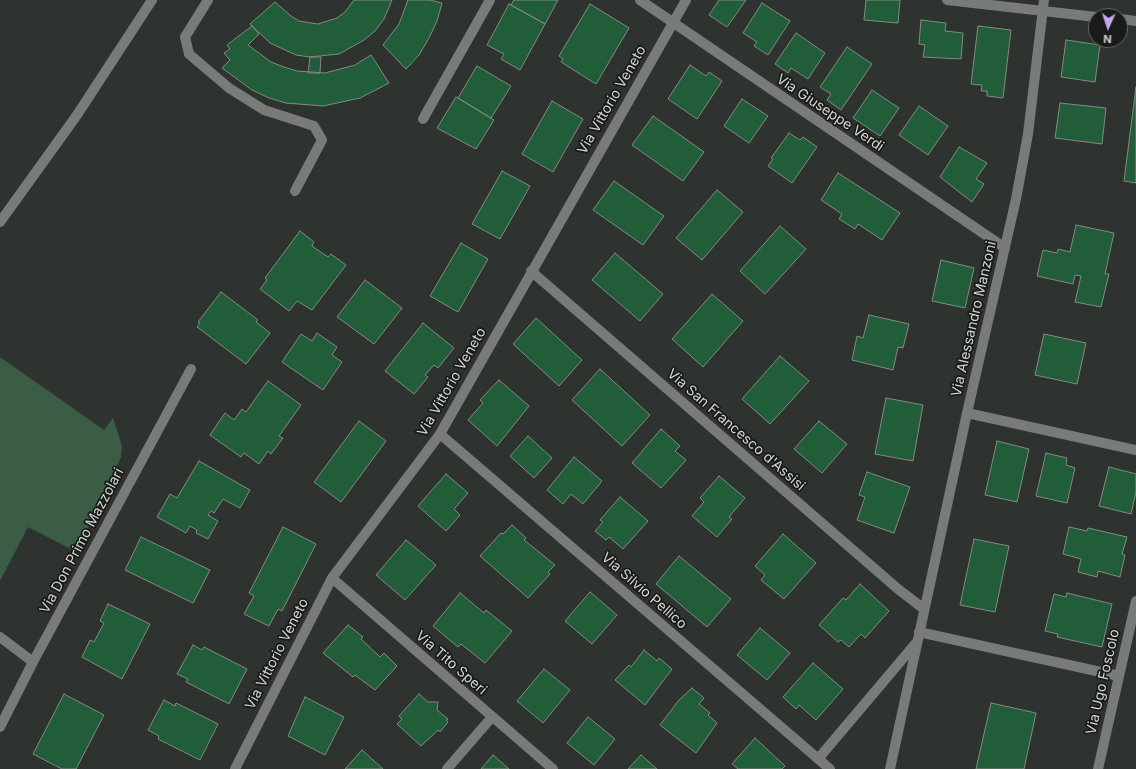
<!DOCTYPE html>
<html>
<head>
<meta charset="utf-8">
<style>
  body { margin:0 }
  #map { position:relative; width:1136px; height:769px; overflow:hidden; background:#2f3330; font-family:Inter,sans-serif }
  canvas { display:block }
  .north { position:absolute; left:1088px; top:8px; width:40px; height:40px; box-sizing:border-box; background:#191b19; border:1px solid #636563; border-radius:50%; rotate:183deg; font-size:11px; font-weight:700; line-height:16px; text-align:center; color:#d3d5d3 }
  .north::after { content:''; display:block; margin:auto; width:14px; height:18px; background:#c6a6f0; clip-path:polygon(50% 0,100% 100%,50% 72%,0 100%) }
</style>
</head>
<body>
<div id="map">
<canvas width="1136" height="769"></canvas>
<div class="north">N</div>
</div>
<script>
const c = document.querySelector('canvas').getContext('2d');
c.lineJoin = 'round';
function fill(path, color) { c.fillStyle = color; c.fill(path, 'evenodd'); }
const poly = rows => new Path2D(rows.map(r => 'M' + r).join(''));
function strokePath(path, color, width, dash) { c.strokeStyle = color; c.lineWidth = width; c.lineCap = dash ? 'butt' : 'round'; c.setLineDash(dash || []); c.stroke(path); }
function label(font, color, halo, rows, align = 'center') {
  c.font = font + ' Inter,sans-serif'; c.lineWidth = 3.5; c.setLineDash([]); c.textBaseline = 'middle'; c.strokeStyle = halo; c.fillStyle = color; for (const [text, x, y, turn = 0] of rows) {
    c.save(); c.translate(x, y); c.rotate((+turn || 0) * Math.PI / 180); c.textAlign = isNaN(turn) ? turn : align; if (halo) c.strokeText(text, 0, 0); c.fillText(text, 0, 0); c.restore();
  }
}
fill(poly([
  [0,357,104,430,113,418,122,446,121,457,77,552,28,527,0,581]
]), '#3b5d46');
const building = poly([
  [354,0,392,0,384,19,375,31,364,40,339,54,310,57,296,55,270,43,250,24,275,2,291,16,299,21,318,24,337,18,345,12,354,0],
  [408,0,430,0,442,3,437,21,429,38,419,55,406,69,383,45,399,24,408,0],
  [514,0,558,0,545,24,511,5,514,0],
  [719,0,746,0,727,27,709,15,719,0],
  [866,0,900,0,898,23,864,20,866,0],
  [762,3,790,21,768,55,754,46,757,42,743,33,762,3],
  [509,4,545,24,520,70,501,59,504,54,487,45,509,4],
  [590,4,629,28,596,84,561,62,563,59,559,56,590,4],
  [921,20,946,23,945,31,963,33,961,59,923,57,925,45,919,44,921,20],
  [252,26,259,34,248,45,271,62,284,67,297,71,325,73,355,65,371,55,389,83,360,98,323,106,286,103,269,98,252,90,222,68,230,60,224,53,230,49,227,45,252,26],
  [978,26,1011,30,1003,98,987,96,987,91,981,91,982,85,971,84,978,26],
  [796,33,825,53,808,79,791,68,788,73,775,64,796,33],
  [1066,40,1100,45,1095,82,1061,77,1066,40],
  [847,47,872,64,841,110,827,100,831,94,820,87,847,47],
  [310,57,321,57,320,73,308,73,310,57],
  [690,65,706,76,709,72,722,81,697,119,668,99,690,65],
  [477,66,511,86,491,118,458,98,477,66],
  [1136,87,1136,183,1124,181,1136,87],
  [872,90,899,108,880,136,853,118,872,90],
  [456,97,494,120,476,149,437,128,456,97],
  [742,99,768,116,749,143,724,126,742,99],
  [552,101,583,119,553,172,522,154,552,101],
  [1060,103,1106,108,1102,144,1055,138,1060,103],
  [919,106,948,126,928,155,899,135,919,106],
  [653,116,704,152,683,181,632,145,653,116],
  [789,133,800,140,803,137,817,147,792,183,768,166,773,159,771,158,789,133],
  [959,147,987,163,976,179,984,184,972,202,940,177,959,147],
  [502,171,530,186,500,239,472,224,502,171],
  [838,173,900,213,882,240,858,224,855,229,839,219,842,214,821,200,838,173],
  [614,181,664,216,643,245,593,210,614,181],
  [717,190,743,212,702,260,676,238,717,190],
  [1076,225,1114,233,1105,274,1109,274,1101,307,1075,302,1081,276,1075,275,1073,284,1037,276,1043,250,1057,253,1058,249,1070,252,1076,225],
  [780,226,806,249,765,294,740,271,780,226],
  [300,231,314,242,312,246,328,257,331,254,346,265,312,310,297,301,289,311,260,289,267,280,265,278,300,231],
  [461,243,488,259,458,312,430,296,461,243],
  [615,253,663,294,640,321,592,280,615,253],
  [941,260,974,268,965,308,932,301,941,260],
  [365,280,402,308,374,344,337,317,365,280],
  [221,292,258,320,256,322,270,333,246,364,197,327,200,323,198,322,221,292],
  [712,294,743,321,703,367,672,339,712,294],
  [869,315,909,324,903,348,898,347,893,370,852,360,857,336,863,338,869,315],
  [536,318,582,360,559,386,513,344,536,318],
  [423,323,454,348,438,368,434,365,425,375,428,377,414,394,385,371,423,323],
  [317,333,337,347,332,355,342,362,323,390,282,362,301,334,312,341,317,333],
  [1044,334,1086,343,1077,384,1035,375,1044,334],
  [780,356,809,381,770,424,742,399,780,356],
  [600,369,650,415,622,446,572,400,600,369],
  [499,380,529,406,497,446,468,420,483,403,480,400,499,380],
  [268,381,301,405,279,436,283,438,271,454,268,451,259,464,244,453,241,457,210,435,225,413,234,420,242,409,246,412,268,381],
  [886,398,923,405,913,461,875,454,886,398],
  [359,421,386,441,341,502,314,482,359,421],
  [819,421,847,444,822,473,794,449,819,421],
  [661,429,680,446,675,451,686,460,661,488,632,463,661,429],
  [528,436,552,458,534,478,510,456,528,436],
  [997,441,1029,449,1017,502,985,495,997,441],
  [1046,453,1067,458,1066,465,1075,468,1067,503,1036,496,1046,453],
  [574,457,602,481,583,504,571,494,563,504,547,490,574,457],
  [199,461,250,490,240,508,223,499,214,513,211,511,208,515,218,521,208,539,196,533,197,530,190,526,186,533,157,517,170,494,177,498,199,461],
  [1109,467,1136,474,1136,492,1131,514,1099,506,1109,467],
  [867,472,910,487,894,533,857,520,865,497,859,495,867,472],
  [446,474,468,493,454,509,460,515,446,531,418,506,446,474],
  [719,476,745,498,729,517,732,519,717,537,692,516,704,502,700,498,719,476],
  [620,497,648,521,623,549,609,537,606,540,595,531,603,522,600,520,620,497],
  [512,525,526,538,524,540,555,565,548,572,550,574,528,598,480,556,501,533,503,534,512,525],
  [283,527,316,544,282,611,278,609,269,626,244,614,254,596,249,593,283,527],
  [1069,527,1087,531,1088,528,1127,537,1122,554,1125,555,1120,577,1098,571,1097,577,1078,572,1081,559,1063,554,1069,527],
  [783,534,816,563,784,599,761,580,765,575,755,566,783,534],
  [141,537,210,570,193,603,125,570,141,537],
  [974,539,1009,546,995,612,960,605,974,539],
  [406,540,436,565,405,600,376,575,406,540],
  [679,556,731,599,707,627,656,584,679,556],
  [860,584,889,611,865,638,861,634,849,647,841,640,838,642,819,625,843,598,846,600,860,584],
  [590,592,617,615,592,644,565,621,590,592],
  [460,593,484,613,486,610,512,631,485,663,461,644,458,647,433,626,460,593],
  [1067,593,1112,604,1102,647,1057,637,1058,634,1045,631,1054,594,1066,597,1067,593],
  [108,604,150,624,122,679,82,657,90,640,94,642,104,623,100,621,108,604],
  [348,625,363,637,361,639,380,657,384,653,397,666,375,690,355,675,353,677,323,653,348,625],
  [760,628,790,653,767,680,737,655,760,628],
  [193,645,202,650,204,647,247,669,229,704,186,682,188,679,177,674,193,645],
  [644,650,657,661,659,658,672,669,645,705,615,680,629,665,631,667,644,650],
  [813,663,843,689,816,720,799,705,796,709,783,697,813,663],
  [544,669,570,690,543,723,517,701,544,669],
  [692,688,704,698,699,704,710,713,708,715,717,723,696,753,660,725,679,700,692,688],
  [64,694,104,715,76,769,62,769,33,754,64,694],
  [419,694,428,702,438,702,437,710,448,719,446,720,448,722,440,732,438,730,421,746,397,724,402,719,399,716,419,694],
  [305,697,344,717,325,755,288,736,305,697],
  [164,700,175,706,176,703,218,724,200,760,158,739,159,736,148,730,164,700],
  [991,703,1036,713,1024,769,976,769,991,703],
  [588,717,615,739,594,765,567,743,588,717],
  [755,738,785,766,782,769,738,769,732,764,755,738],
  [362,750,383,769,345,769,362,750],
  [493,755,509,769,481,769,493,755],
  [641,755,657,769,628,769,641,755]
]);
fill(building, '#225d39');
strokePath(building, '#848985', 1);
strokePath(poly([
  [208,0,185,37,189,54,229,88,264,110,314,126,322,140,295,191],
  [640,0,1005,248],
  [947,0,1096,17],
  [1120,19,1136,21],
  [423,119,490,0],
  [0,222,77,115,152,0],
  [531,271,898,589,924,609],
  [967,413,1136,450],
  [440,434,830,769],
  [332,578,553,769],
  [919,632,1119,676],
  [0,637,33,662],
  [0,727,33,662,191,369],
  [818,759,916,643],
  [235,769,332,578,440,434,686,0],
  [447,769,492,717],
  [890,769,967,413,1016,199,1028,134,1044,0],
  [1098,769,1136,601]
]), '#797b79', 10);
label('14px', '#d3d5d3', '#191b19', [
  ["Via Vittorio Veneto",612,100,-60],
  ["Via Giuseppe Verdi",830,113,34],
  ["Via Alessandro Manzoni",974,319,-77],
  ["Via Vittorio Veneto",452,382,-60],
  ["Via San Francesco d'Assisi",736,430,41],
  ["Via Don Primo Mazzolari",82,541,-62],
  ["Via Silvio Pellico",644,591,41],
  ["Via Vittorio Veneto",277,654,-63],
  ["Via Tito Speri",451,663,41],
  ["Via Ugo Foscolo",1103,682,-77]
]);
</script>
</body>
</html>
